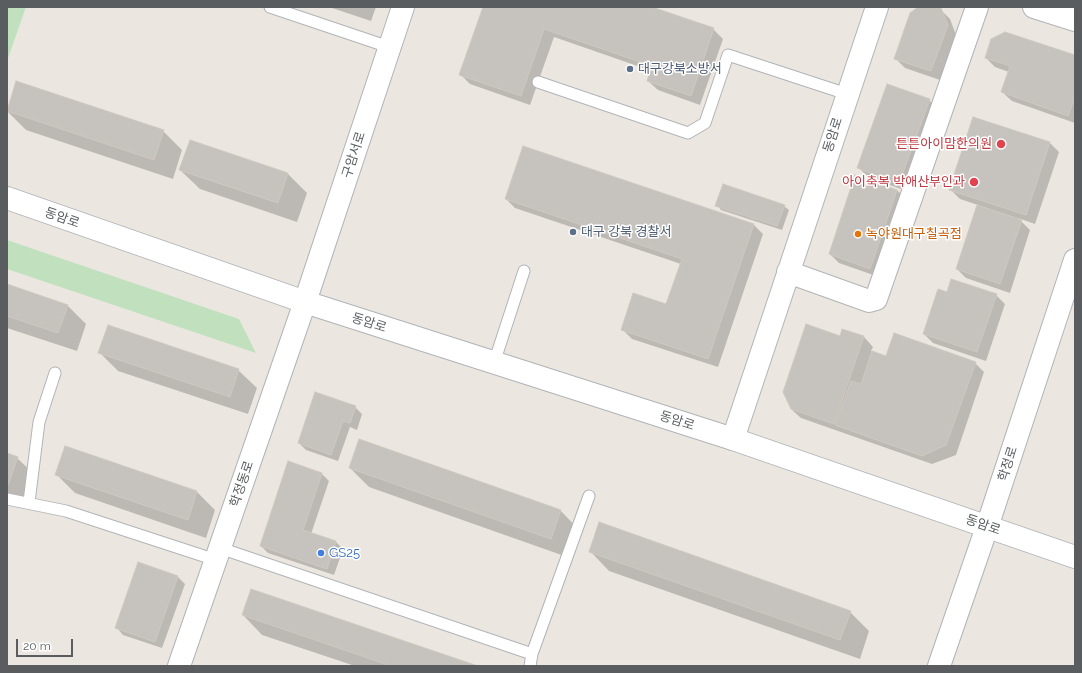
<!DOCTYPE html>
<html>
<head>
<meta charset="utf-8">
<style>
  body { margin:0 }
  #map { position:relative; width:1082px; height:673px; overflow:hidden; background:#ebe7e0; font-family:Raleway,sans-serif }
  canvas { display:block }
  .frame { position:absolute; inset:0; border:8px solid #595d60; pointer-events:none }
  .scale { position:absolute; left:16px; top:639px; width:57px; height:18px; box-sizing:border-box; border:2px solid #595d60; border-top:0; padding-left:5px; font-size:12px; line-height:14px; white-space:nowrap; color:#595d60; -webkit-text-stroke:3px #fff; paint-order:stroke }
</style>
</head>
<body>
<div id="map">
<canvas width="1082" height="673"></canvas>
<div class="frame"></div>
<div class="scale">20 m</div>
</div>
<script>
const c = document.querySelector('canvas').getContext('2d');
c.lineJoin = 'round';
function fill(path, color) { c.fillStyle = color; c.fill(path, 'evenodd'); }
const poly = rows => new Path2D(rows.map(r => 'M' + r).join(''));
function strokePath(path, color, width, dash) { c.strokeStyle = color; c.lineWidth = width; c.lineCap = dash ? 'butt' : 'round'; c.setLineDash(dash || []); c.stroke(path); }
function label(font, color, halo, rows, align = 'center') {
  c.font = font + ' Raleway,"Noto Sans KR",sans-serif'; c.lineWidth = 3; c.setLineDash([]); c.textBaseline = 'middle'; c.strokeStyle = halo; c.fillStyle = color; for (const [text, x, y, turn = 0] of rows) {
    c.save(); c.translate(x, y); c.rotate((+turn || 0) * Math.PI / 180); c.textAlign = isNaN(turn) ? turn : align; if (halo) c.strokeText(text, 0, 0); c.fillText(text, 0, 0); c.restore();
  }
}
fill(poly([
  [7,7,26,7,7,61],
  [7,240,239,319,256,353,7,269]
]), '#c1e1be');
fill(poly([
  [329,7,376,7,371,21],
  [484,7,649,7,713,29,723,39,700,105,658,90,648,81,652,71,554,37,530,105,470,84,461,75],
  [919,7,934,7,940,9,950,19,956,35,940,80,905,68,895,58,911,14],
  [1075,56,1075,123,1012,101,1002,92,1009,72,995,67,986,58],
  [17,82,163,131,182,150,173,179,26,130,7,111],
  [929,100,938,109,909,192,868,177,859,168],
  [190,141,288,174,307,193,297,222,200,189,180,170],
  [1049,142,1059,152,1035,224,1018,218,1030,230,1010,293,966,278,957,269,978,205,960,199,950,189],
  [897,190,906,200,879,277,839,263,830,254],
  [506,199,754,225,763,234,718,367,632,339,622,329,667,305,681,264,515,208],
  [717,205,784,206,789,210,782,230,721,210],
  [7,285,67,305,86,324,77,351,7,328],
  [947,294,996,295,1005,304,986,361,933,343,924,334],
  [842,330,864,337,873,347,871,351,886,357,975,363,984,372,956,455,932,464,801,418,791,409,840,337],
  [99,352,238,370,257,388,248,414,118,371],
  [355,407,362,414,357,430,350,427,338,461,306,450,299,443],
  [359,441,561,511,580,531,570,558,369,487,350,468],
  [66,447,197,492,215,510,206,538,75,493,57,475],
  [7,454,17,458,36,476,27,503,7,496],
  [289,463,322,474,329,481,311,534,336,542,343,549,334,575,268,553,261,546],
  [590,551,850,612,869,631,860,659,609,571],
  [178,577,185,584,162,648,123,635,116,627],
  [243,615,475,666,355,666,262,635]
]), '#0003');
const building = poly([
  [483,7,652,7,714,28,691,96,647,81,652,66,544,29,521,96,459,75,483,7],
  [918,7,941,8,948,25,931,71,894,59,910,13,918,7],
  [1005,32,1075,55,1075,97,1068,116,1001,92,1010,66,985,58,991,39,1005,32],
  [16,81,164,130,154,160,7,111,16,81],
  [887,84,930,99,899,183,857,168,887,84],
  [973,117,1050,142,1026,215,949,190,973,117],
  [190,140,288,173,278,203,179,170,190,140],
  [523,146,754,224,708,359,621,330,633,293,666,304,682,259,505,199,523,146],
  [855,175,897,190,870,269,829,254,855,175],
  [723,184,785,205,777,226,715,206,723,184],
  [977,205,1022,220,1000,284,956,269,977,205],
  [951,279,997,294,977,352,923,334,938,289,947,292,951,279],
  [7,284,68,305,58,333,7,316,7,284],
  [806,324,840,336,842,329,864,336,834,424,791,409,783,392,806,324],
  [108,325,239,369,230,397,98,353,108,325],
  [894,333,976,362,946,445,922,456,835,425,851,381,861,384,872,351,886,356,894,333],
  [315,392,356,406,350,423,343,421,331,455,298,443,315,392],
  [359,439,561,510,551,539,349,468,359,439],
  [65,446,197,491,188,520,55,475,65,446],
  [7,453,18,457,8,485,7,485,7,453],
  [288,461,322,473,303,530,336,541,327,569,260,546,288,461],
  [599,522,851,611,840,640,589,552,599,522],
  [138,562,178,576,155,642,115,628,138,562],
  [251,589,478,666,391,666,242,615,251,589]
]);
fill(building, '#c6c2bd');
strokePath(building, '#cfc8bf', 1);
const lane = poly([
  [270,7,389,47],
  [538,82,688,133,705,123,728,55,847,94],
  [494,363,524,271],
  [7,499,66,511,216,560],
  [29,502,39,422,55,373],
  [220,548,532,654],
  [530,666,532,654,589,496]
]);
const street = poly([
  [1034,7,1075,20],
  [788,272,869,301,876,299,977,7],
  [733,439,877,7],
  [179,666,305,302,403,7]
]);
const secondary = poly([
  [7,198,305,302,733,439,1075,557],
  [939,666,987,527,1075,260]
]);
strokePath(lane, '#b1b4b7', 13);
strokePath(street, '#b1b4b7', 24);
strokePath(secondary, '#b0b4b7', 24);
strokePath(lane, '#fff', 11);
strokePath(street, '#fff', 22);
strokePath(secondary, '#fff', 22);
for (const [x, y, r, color] of [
  [630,69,4,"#5c6f8a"],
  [1001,144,5,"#e0444e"],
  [974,182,5,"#e0444e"],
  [573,232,4,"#5c6f8a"],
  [858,234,4,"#e8710a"],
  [321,553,4,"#3f7fe0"]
]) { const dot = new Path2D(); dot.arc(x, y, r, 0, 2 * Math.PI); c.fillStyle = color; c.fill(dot); strokePath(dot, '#fff', 1.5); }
label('13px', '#4e5e75', '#fff', [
  ["대구강북소방서",638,69],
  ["대구 강북 경찰서",581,232]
], 'left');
label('13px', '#595d60', '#fff', [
  ["동암로",833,135,-72],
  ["구암서로",354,155,-72],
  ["동암로",62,218,19],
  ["동암로",369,323,18],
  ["동암로",677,421,18],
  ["학정로",1008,464,-72],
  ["학정동로",242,484,-71],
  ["동암로",983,525,19]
]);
label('13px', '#be3a42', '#fff', [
  ["튼튼아이맘한의원",992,144],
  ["아이축복 박애산부인과",965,182]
], 'right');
label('13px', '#c56008', '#fff', [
  ["녹야원대구칠곡점",866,234]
], 'left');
label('13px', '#366cbe', '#fff', [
  ["GS25",329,553]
], 'left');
</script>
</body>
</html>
